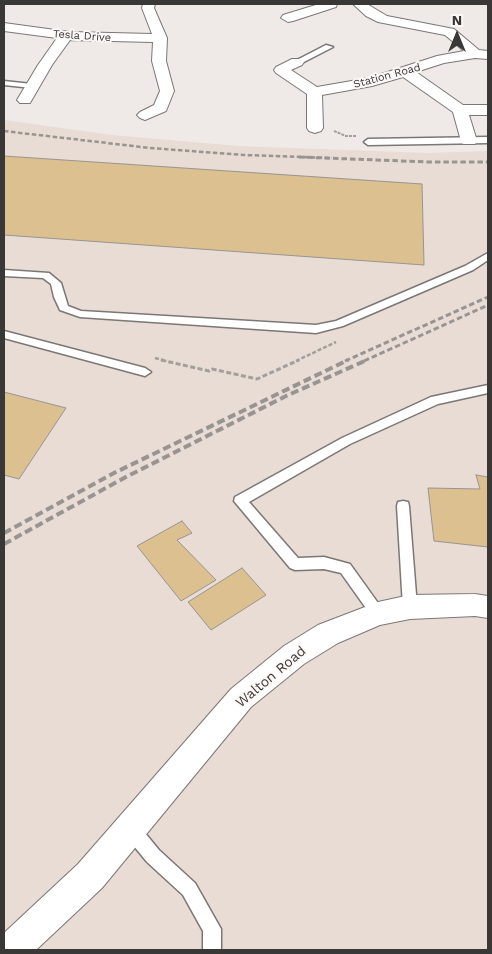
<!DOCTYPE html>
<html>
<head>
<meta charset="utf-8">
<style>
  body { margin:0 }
  #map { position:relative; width:492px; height:954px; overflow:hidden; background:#efeae7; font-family:"Work Sans",sans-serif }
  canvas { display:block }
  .frame { position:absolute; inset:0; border:5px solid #3a3837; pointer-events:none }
  .north { position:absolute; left:432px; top:10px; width:50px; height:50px; -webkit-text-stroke:4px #fcf8f5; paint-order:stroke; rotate:0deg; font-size:14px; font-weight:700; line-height:20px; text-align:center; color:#3a3837 }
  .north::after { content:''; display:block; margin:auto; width:18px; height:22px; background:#3a3837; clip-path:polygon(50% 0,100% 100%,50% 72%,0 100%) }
</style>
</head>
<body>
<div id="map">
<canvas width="492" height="954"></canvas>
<div class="frame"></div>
<div class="north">N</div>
</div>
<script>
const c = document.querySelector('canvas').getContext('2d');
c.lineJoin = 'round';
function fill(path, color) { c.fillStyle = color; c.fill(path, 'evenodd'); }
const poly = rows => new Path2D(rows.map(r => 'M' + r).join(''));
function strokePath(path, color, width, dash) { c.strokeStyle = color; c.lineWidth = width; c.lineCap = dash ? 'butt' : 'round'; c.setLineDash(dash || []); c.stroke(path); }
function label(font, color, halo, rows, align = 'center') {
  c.font = font + ' "Work Sans",sans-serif'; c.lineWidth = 4; c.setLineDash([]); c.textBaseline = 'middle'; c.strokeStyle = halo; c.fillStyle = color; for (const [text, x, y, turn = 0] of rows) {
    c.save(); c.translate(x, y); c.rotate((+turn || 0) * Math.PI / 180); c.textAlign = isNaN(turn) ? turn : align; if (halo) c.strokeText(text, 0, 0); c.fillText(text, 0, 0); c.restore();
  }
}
fill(poly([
  [4,120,112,135,238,146,428,153,488,151,488,950,4,950]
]), '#e8dcd5');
const building = poly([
  [4,156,422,184,424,265,4,235,4,156],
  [4,392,66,408,19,479,4,475,4,392],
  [476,475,488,477,488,547,434,541,428,488,480,489,476,475],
  [182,521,192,533,177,540,216,580,181,601,137,546,182,521],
  [242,568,266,595,211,630,188,602,242,568]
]);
fill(building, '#dcc090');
strokePath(building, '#979591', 1);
const service = poly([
  [326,45,333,47,300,64,293,62,326,45],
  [4,81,32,84,36,86,32,88,4,85,4,81],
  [488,137,488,143,368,145,364,142,368,139,488,137],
  [488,253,488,260,473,270,343,326,316,333,80,317,60,310,54,297,51,284,43,278,4,276,4,270,49,273,61,283,68,306,81,311,316,325,336,321,465,266,488,253],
  [4,331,145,368,151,372,145,376,4,338,4,331],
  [488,385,488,393,438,404,350,444,249,502,298,558,324,557,350,564,383,610,385,614,383,618,378,620,373,618,341,573,324,569,295,570,290,568,234,501,235,497,342,438,431,397,488,385],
  [403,501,408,502,409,506,417,607,415,611,410,613,405,611,403,607,397,506,398,502,403,501],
  [130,820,136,822,159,850,195,883,221,929,221,950,203,950,203,931,183,895,147,862,124,834,122,828,124,822,130,820]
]);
const minor = poly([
  [143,4,155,4,154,8,167,38,166,61,174,91,166,111,145,120,140,118,137,115,140,112,154,105,160,91,152,61,153,42,70,40,52,65,30,103,20,103,17,100,38,65,57,38,4,31,4,23,70,32,152,34,142,8,143,4],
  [319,4,337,4,336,7,293,21,288,22,281,18,283,15,319,4],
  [353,4,367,4,387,16,454,29,479,50,488,51,488,59,475,58,444,63,416,72,463,105,488,105,488,115,469,115,477,141,475,144,463,144,461,141,453,112,403,77,372,86,322,95,323,128,321,131,315,133,309,131,307,128,307,94,276,73,274,70,276,67,292,59,302,59,304,62,302,65,291,70,317,87,369,78,437,56,464,51,445,35,378,22,366,16,353,4],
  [475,594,488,596,488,618,475,616,410,619,380,625,338,643,304,664,251,707,102,888,36,950,4,950,4,933,78,864,231,689,284,646,318,625,378,602,410,595,475,594]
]);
strokePath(service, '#7b7775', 3);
strokePath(minor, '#7b7775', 2);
strokePath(poly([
  [334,131,346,136,357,136]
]), '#a39f9d', 2, [3, 1]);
strokePath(poly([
  [155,358,167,361],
  [296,361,336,342]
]), '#a39f9d', 2.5, [4, 2]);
strokePath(poly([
  [161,360,209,371,212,369,257,379,299,360]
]), '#a39f9d', 3, [5, 2.5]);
fill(service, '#fff');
fill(minor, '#fff');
strokePath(poly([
  [4,131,150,148,244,155,332,158]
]), '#989492', 2.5, [4.5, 2.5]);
strokePath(poly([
  [299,157,429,162,488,162],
  [345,361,488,297],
  [364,361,488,305]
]), '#989492', 3, [5.5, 3]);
strokePath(poly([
  [4,533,114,473,348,360],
  [4,544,124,478,286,396,367,360]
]), '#989492', 4, [8, 4]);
label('11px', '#3a3837', '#fcf8f5', [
  ["Tesla Drive",82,36,4],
  ["Station Road",387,76,-15]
]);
label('14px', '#3a3837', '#fcf8f5', [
  ["Walton Road",271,677,-40]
]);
</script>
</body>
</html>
